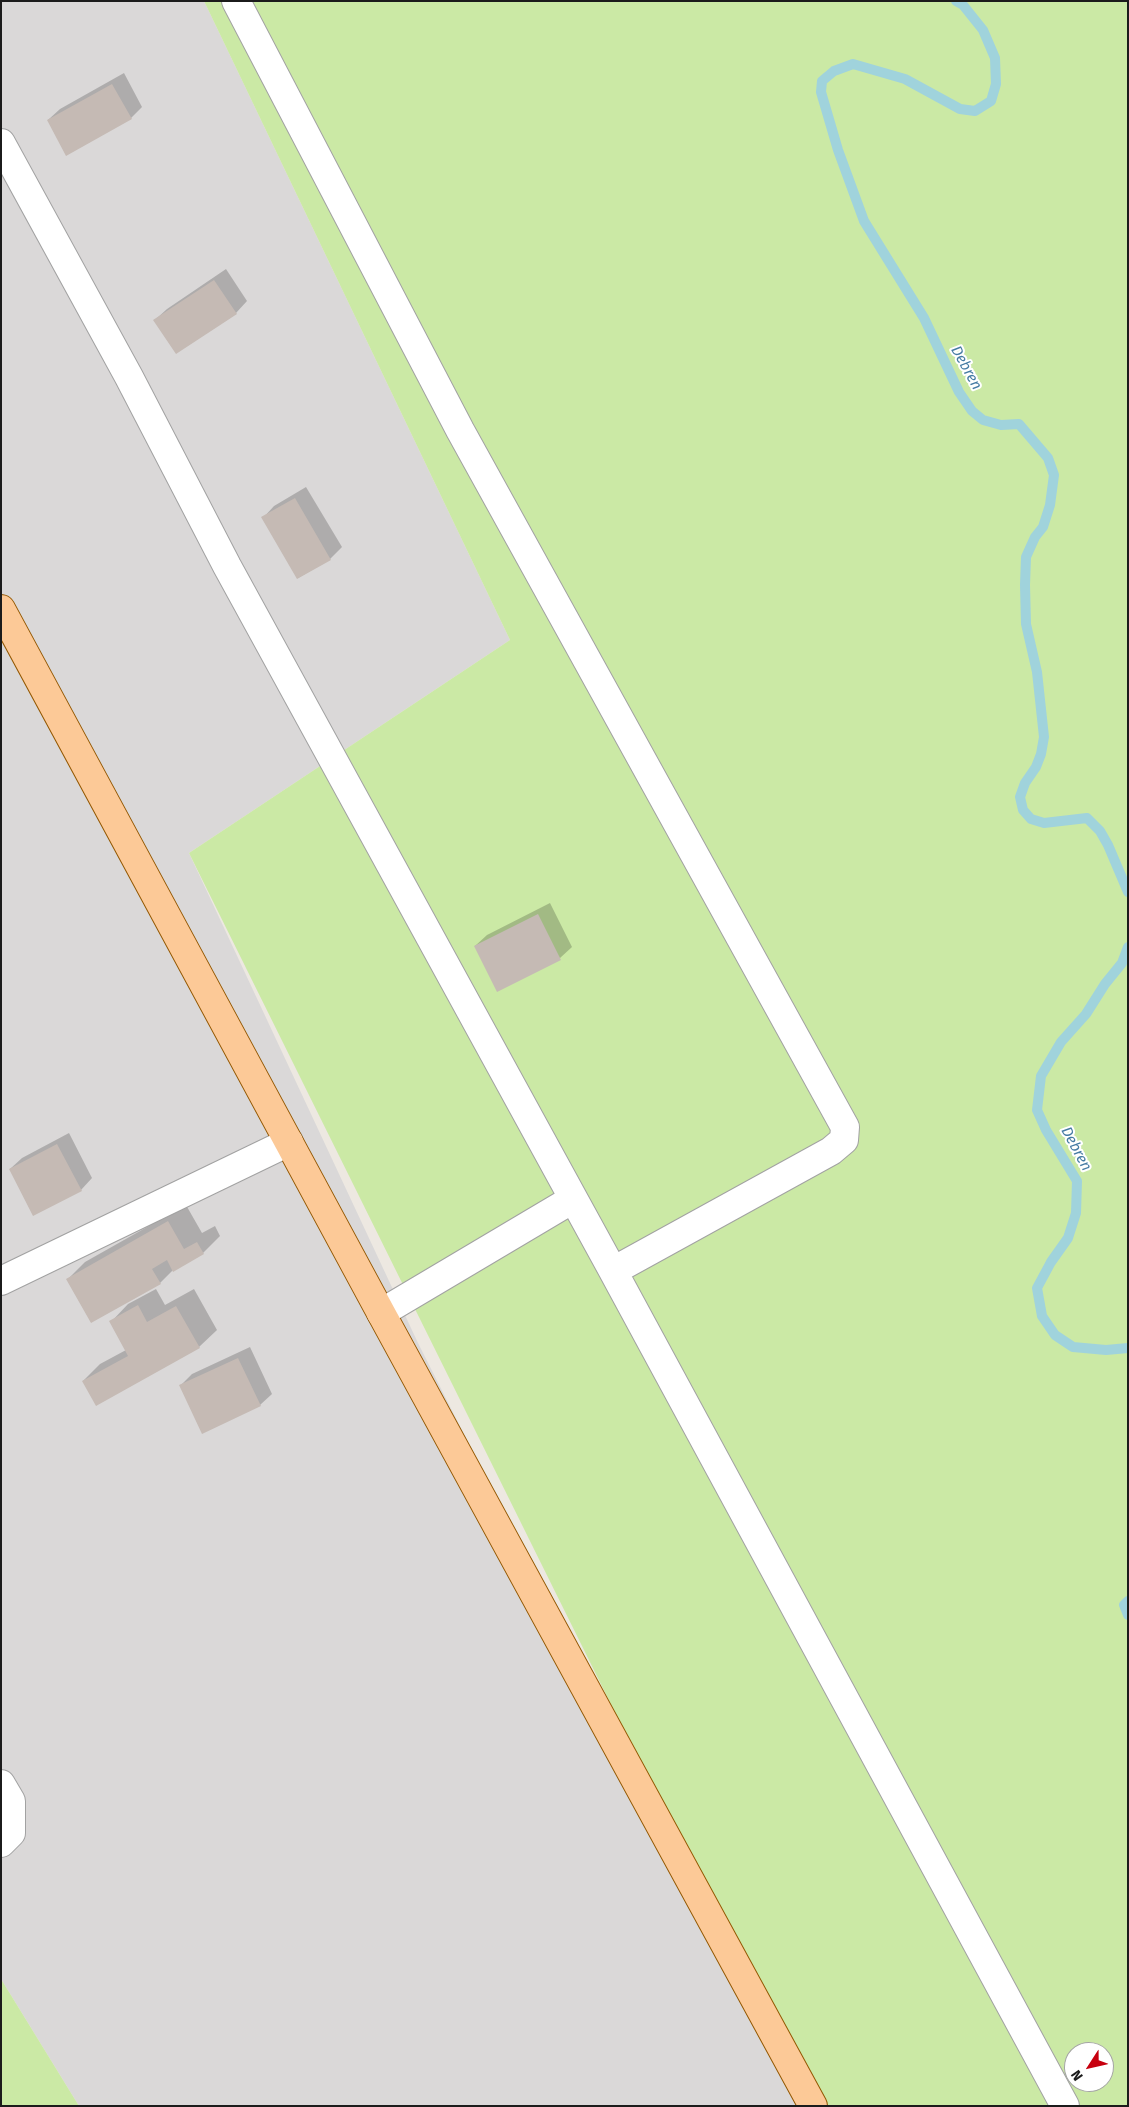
<!DOCTYPE html>
<html>
<head>
<meta charset="utf-8">
<style>
  body { margin:0 }
  #map { position:relative; width:1129px; height:2107px; overflow:hidden; background:#ede8e1; font-family:"Fira Sans",sans-serif }
  canvas { display:block }
  .frame { position:absolute; inset:0; border:2px solid #1b1b1b; pointer-events:none }
  .north { position:absolute; left:1064px; top:2042px; width:50px; height:50px; box-sizing:border-box; background:#fff; border:1px solid #a4a4a4; border-radius:50%; rotate:235deg; font-size:14px; font-weight:700; line-height:20px; text-align:center; color:#1b1b1b }
  .north::after { content:''; display:block; margin:auto; width:18px; height:22px; background:#c7000f; clip-path:polygon(50% 0,100% 100%,50% 72%,0 100%) }
</style>
</head>
<body>
<div id="map">
<canvas width="1129" height="2107"></canvas>
<div class="frame"></div>
<div class="north">N</div>
</div>
<script>
const c = document.querySelector('canvas').getContext('2d');
c.lineJoin = 'round';
function fill(path, color) { c.fillStyle = color; c.fill(path, 'evenodd'); }
const poly = rows => new Path2D(rows.map(r => 'M' + r).join(''));
function strokePath(path, color, width, dash) { c.strokeStyle = color; c.lineWidth = width; c.lineCap = dash ? 'butt' : 'round'; c.setLineDash(dash || []); c.stroke(path); }
function label(font, color, halo, rows, align = 'center') {
  c.font = font + ' "Fira Sans",sans-serif'; c.lineWidth = 4; c.setLineDash([]); c.textBaseline = 'middle'; c.strokeStyle = halo; c.fillStyle = color; for (const [text, x, y, turn = 0] of rows) {
    c.save(); c.translate(x, y); c.rotate((+turn || 0) * Math.PI / 180); c.textAlign = isNaN(turn) ? turn : align; if (halo) c.strokeText(text, 0, 0); c.fillText(text, 0, 0); c.restore();
  }
}
fill(poly([
  [1,1,204,1,510,640,189,853,418,1343,803,2106,79,2106,1,1979]
]), '#dad8d8');
fill(poly([
  [204,1,1128,1,1128,2106,810,2106,189,853,510,640],
  [1074,2052,1104,2052,1104,2082,1074,2082],
  [1,1979,79,2106,1,2106]
]), '#cbe9a5');
fill(poly([
  [124,73,142,107,131,118,48,120,60,109],
  [226,269,247,301,236,313,155,320,167,309],
  [306,487,342,547,330,559,298,578,263,518,274,506],
  [550,903,572,947,560,958,475,946,487,935],
  [69,1133,92,1178,81,1190,10,1169,22,1158],
  [186,1205,202,1233,215,1226,220,1236,203,1253,173,1270,160,1283,68,1279,85,1262],
  [156,1289,165,1305,194,1289,217,1330,199,1347,83,1381,100,1364,126,1350,111,1322,128,1304],
  [250,1347,272,1394,260,1405,181,1385,192,1374]
]), '#0003');
strokePath(poly([
  [956,1,963,5,983,30,995,58,996,84,991,101,975,111,960,109,905,79,853,64,834,71,822,81,821,92,838,150,864,221,924,318,959,392,972,411,983,420,1001,425,1019,424,1048,458,1054,475,1050,505,1043,527,1035,537,1026,557,1025,585,1026,624,1037,672,1044,737,1041,754,1036,767,1025,783,1020,797,1023,810,1031,819,1044,823,1087,818,1100,831,1108,845,1128,892],
  [1128,947,1122,963,1105,984,1086,1014,1061,1042,1041,1076,1037,1110,1046,1130,1077,1181,1076,1213,1068,1238,1051,1262,1037,1288,1042,1316,1055,1335,1073,1347,1106,1350,1128,1348],
  [1128,1601,1124,1605,1128,1615]
]), '#a0d3dc', 10);
fill(poly([
  [112,84,132,119,66,156,47,120],
  [214,280,237,314,176,354,153,320],
  [295,498,331,560,297,579,261,517],
  [538,914,561,960,497,992,474,946],
  [57,1144,82,1191,33,1216,9,1169],
  [168,1221,184,1249,197,1242,204,1254,173,1272,167,1260,152,1269,161,1284,91,1323,66,1279],
  [138,1305,147,1322,176,1306,200,1348,96,1406,82,1381,128,1356,109,1321],
  [238,1358,261,1406,202,1434,179,1385]
]), '#c5bab4');
const minor = poly([
  [236,1,460,430,845,1127,844,1140,831,1151,613,1271],
  [1,143,129,377,227,566,613,1271,1065,2106],
  [1,1281,289,1142],
  [381,1313,573,1199],
  [1,1784,11,1801,11,1833,1,1843]
]);
const major = poly([
  [1,609,381,1313,813,2106]
]);
strokePath(minor, '#a2a2a2', 30);
strokePath(major, '#935700', 30);
strokePath(minor, '#fff', 28);
strokePath(major, '#fcc997', 28);
label('italic 15px', '#457ba3', '#fff', [
  ["Debren",966,368,61],
  ["Debren",1076,1149,62]
]);
</script>
</body>
</html>
